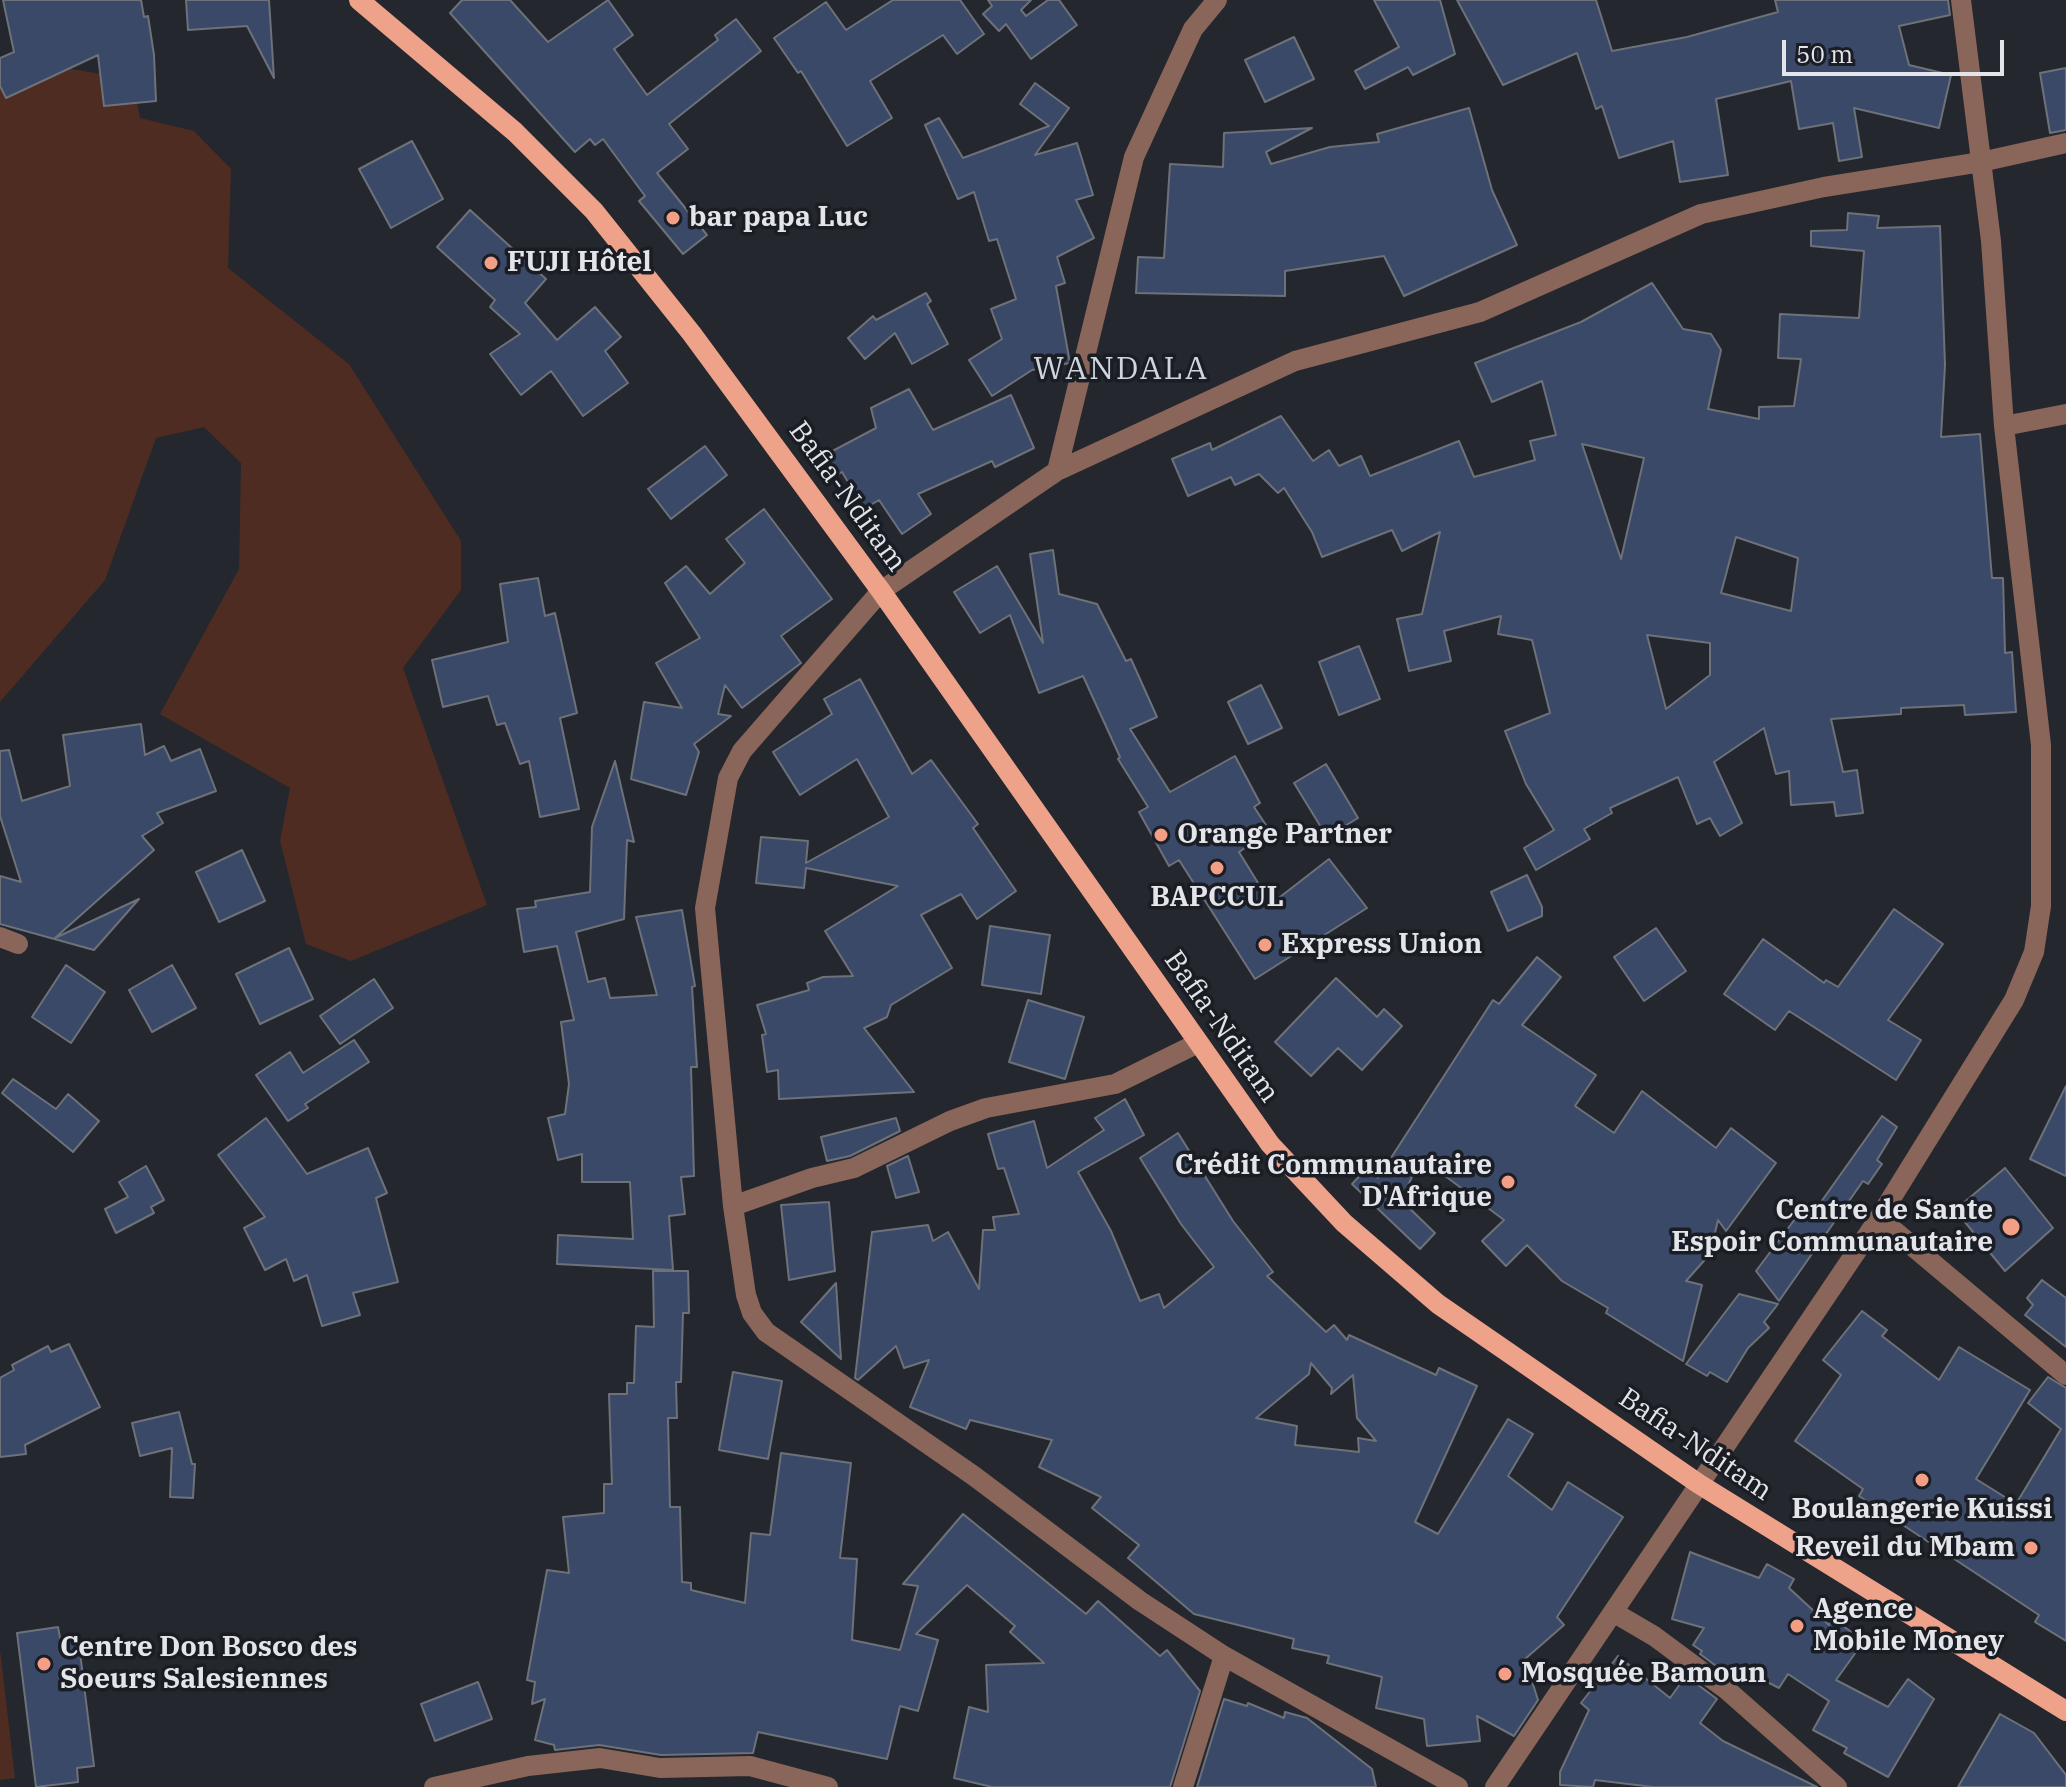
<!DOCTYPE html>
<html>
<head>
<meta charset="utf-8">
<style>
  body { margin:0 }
  #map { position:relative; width:2066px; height:1787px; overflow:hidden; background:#24272e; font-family:"IBM Plex Serif",serif }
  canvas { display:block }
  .scale { position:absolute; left:1782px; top:40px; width:222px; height:36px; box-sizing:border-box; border:4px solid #e3e5ea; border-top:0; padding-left:10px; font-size:24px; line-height:28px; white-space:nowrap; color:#e3e5ea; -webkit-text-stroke:6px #1a1d24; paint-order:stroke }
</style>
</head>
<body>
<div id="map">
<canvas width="2066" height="1787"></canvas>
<div class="scale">50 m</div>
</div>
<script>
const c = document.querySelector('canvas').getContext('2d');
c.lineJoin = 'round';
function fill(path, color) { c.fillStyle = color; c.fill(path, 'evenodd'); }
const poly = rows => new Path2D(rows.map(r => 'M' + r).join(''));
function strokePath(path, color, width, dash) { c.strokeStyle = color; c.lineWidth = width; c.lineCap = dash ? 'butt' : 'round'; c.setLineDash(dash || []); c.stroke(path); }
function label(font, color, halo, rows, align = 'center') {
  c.font = font + ' "IBM Plex Serif",serif'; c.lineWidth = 7; c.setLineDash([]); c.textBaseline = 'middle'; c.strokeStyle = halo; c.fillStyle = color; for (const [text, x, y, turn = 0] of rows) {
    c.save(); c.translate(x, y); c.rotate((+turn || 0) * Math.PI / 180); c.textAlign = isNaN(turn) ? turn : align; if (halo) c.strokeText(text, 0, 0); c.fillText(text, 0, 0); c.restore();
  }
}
fill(poly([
  [65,68,132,79,140,118,194,131,231,169,228,268,349,364,461,541,461,590,403,668,487,905,351,961,306,944,280,841,290,788,160,714,239,569,241,463,204,427,156,438,105,580,0,702,0,80],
  [0,1650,15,1778,0,1780]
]), '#4e2c22');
const building = poly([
  [3,0,141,0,144,17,148,16,154,55,156,101,104,106,98,55,6,98,0,86,0,58,14,52,3,0],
  [186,0,269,0,274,78,247,26,188,30,186,0],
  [462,0,510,0,548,42,608,0,633,35,614,49,647,95,718,40,715,35,736,19,761,51,669,124,688,149,657,173,707,235,683,254,639,201,645,196,603,139,595,145,590,139,575,152,450,13,462,0],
  [893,0,960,0,984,34,957,54,943,35,870,81,892,118,847,146,801,71,798,73,774,38,826,2,846,30,893,0],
  [988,0,1031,0,1021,10,1026,16,1048,0,1059,0,1077,25,1031,59,1006,24,999,31,983,14,992,6,988,0],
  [1374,0,1440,0,1455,54,1413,75,1408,67,1365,89,1355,71,1399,47,1374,0],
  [1457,0,1596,0,1612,51,1687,37,1778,12,1775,0,1948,0,1950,15,1899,26,1909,65,1951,75,1939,128,1854,108,1862,157,1839,161,1833,123,1799,129,1791,81,1716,99,1728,175,1680,182,1673,141,1619,158,1602,106,1596,109,1577,53,1503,85,1457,0],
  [1294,37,1314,79,1265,102,1245,60,1294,37],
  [2066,68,2066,130,2050,133,2040,73,2066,68],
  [1035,83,1069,108,1035,155,1077,143,1093,195,1076,200,1094,238,1057,257,1065,283,1056,286,1070,363,1032,370,992,396,969,360,1002,339,991,309,1016,299,997,239,989,241,974,192,958,199,925,125,939,118,963,158,1049,126,1020,104,1035,83],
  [1469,108,1492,190,1517,245,1404,296,1384,256,1285,271,1285,296,1136,293,1138,257,1164,258,1170,164,1223,167,1224,133,1312,128,1266,152,1271,164,1330,147,1379,142,1377,134,1469,108],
  [412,141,443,199,391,228,359,169,412,141],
  [470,210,546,279,525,303,557,340,595,307,621,337,605,351,628,383,583,416,551,371,521,395,490,354,520,334,490,307,495,300,437,247,470,210],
  [1848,213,1879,216,1877,228,1940,226,1945,365,1941,437,1980,434,1992,578,2003,578,2005,653,2012,652,2016,712,1965,715,1964,705,1901,708,1901,714,1831,719,1843,772,1857,770,1863,813,1836,816,1834,802,1791,805,1789,771,1776,774,1764,728,1714,762,1742,823,1720,836,1710,818,1697,824,1678,777,1610,808,1612,813,1584,829,1590,839,1536,870,1524,848,1554,830,1526,784,1505,731,1550,713,1532,640,1498,634,1501,616,1444,631,1451,661,1409,671,1397,619,1422,614,1440,532,1402,551,1392,530,1322,557,1312,532,1284,488,1278,493,1259,474,1235,485,1231,477,1188,496,1172,459,1210,443,1212,450,1281,416,1313,461,1329,450,1339,466,1361,456,1370,476,1459,441,1474,477,1535,460,1530,441,1556,435,1542,381,1492,402,1475,363,1581,322,1652,283,1683,329,1711,334,1721,350,1708,409,1759,419,1759,407,1794,406,1801,359,1778,358,1780,314,1859,318,1864,251,1811,246,1811,231,1847,230,1848,213],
  [1582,444,1644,458,1621,559,1582,444],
  [1736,537,1798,558,1791,611,1721,593,1736,537],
  [1647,635,1710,643,1710,675,1666,709,1647,635],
  [926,293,931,301,927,304,948,344,912,364,895,333,865,359,848,338,873,316,876,320,926,293],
  [909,389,933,430,1011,395,1034,448,995,467,992,461,918,494,931,514,902,534,879,500,864,509,842,472,835,476,825,455,876,428,871,408,909,389],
  [705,446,727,475,671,519,648,489,705,446],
  [764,509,832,599,781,636,801,663,742,708,725,685,718,714,731,716,694,744,699,752,686,795,631,779,644,702,682,708,656,663,700,638,665,583,686,566,710,594,745,563,726,539,764,509],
  [1053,550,1059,594,1097,604,1126,661,1131,659,1157,717,1130,729,1170,792,1235,756,1260,803,1254,807,1270,831,1239,852,1271,904,1329,859,1367,908,1255,979,1179,860,1169,866,1139,812,1148,807,1118,759,1120,757,1083,676,1039,693,1010,615,980,633,954,592,997,566,1043,643,1030,554,1053,550],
  [538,578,545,616,555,613,577,713,560,718,579,809,540,817,529,761,520,764,505,723,497,725,488,696,443,707,432,660,508,642,500,584,538,578],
  [1359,646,1380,699,1339,715,1319,662,1359,646],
  [860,679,912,774,931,760,978,824,973,828,1016,891,977,919,961,894,921,915,952,968,891,1005,887,1017,864,1028,914,1092,779,1099,778,1070,767,1072,762,1035,766,1034,757,1005,809,990,807,983,823,977,853,976,825,931,898,886,806,868,804,888,756,883,761,837,808,841,806,863,889,817,857,759,800,795,773,752,832,714,824,699,860,679],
  [1261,685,1282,728,1248,744,1228,702,1261,685],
  [141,724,145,755,164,746,171,761,200,749,216,791,157,813,163,823,142,836,154,850,55,938,139,899,94,950,0,924,0,876,21,882,0,816,0,751,9,750,22,801,70,786,63,735,141,724],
  [615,761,634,842,627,840,624,919,576,932,588,982,605,978,610,998,657,995,636,917,682,910,695,986,692,987,697,1067,691,1067,694,1176,681,1177,685,1214,669,1216,673,1270,557,1264,558,1235,633,1239,630,1182,582,1182,582,1154,558,1160,548,1118,565,1114,569,1084,561,1022,574,1020,557,946,524,952,517,909,536,907,535,901,590,892,592,827,615,761],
  [1326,764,1358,818,1327,837,1294,783,1326,764],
  [242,850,265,901,219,922,196,872,242,850],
  [1527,875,1542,907,1542,916,1508,931,1491,892,1527,875],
  [1894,909,1943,944,1888,1020,1921,1040,1896,1080,1789,1011,1775,1030,1724,994,1763,939,1824,983,1826,980,1838,987,1894,909],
  [990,926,1050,935,1041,994,982,985,990,926],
  [1656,928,1686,971,1644,1001,1614,957,1656,928],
  [289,948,313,999,260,1024,236,974,289,948],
  [1537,957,1561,977,1522,1025,1596,1075,1575,1106,1614,1133,1642,1091,1716,1148,1731,1128,1776,1163,1726,1231,1718,1220,1710,1254,1686,1281,1702,1285,1683,1361,1606,1313,1608,1308,1562,1281,1527,1245,1506,1266,1482,1241,1504,1220,1421,1158,1401,1200,1435,1233,1420,1249,1352,1184,1367,1168,1378,1178,1493,1000,1499,1004,1537,957],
  [66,965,105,992,71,1043,32,1017,66,965],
  [172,965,196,1008,152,1032,129,990,172,965],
  [1336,978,1377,1017,1384,1009,1402,1026,1362,1070,1338,1048,1311,1076,1275,1042,1336,978],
  [374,979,393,1008,340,1044,320,1016,374,979],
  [1028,1000,1084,1017,1065,1079,1009,1062,1028,1000],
  [354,1040,369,1062,305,1104,308,1108,288,1121,256,1075,290,1052,303,1073,354,1040],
  [13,1079,56,1109,68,1094,99,1121,73,1152,2,1093,13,1079],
  [2066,1086,2066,1176,2030,1159,2066,1086],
  [1125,1099,1144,1135,1078,1172,1111,1231,1140,1301,1159,1294,1164,1308,1214,1267,1181,1224,1140,1158,1178,1133,1233,1221,1273,1272,1267,1276,1326,1332,1334,1325,1347,1340,1349,1335,1436,1375,1439,1368,1477,1386,1415,1522,1438,1534,1508,1419,1533,1434,1508,1476,1552,1510,1568,1482,1623,1517,1557,1617,1564,1625,1525,1659,1538,1700,1514,1736,1477,1716,1480,1741,1427,1746,1424,1719,1376,1708,1382,1677,1327,1663,1329,1656,1292,1648,1294,1639,1194,1614,1128,1558,1139,1545,1092,1508,1101,1497,1039,1467,1052,1440,970,1420,966,1429,910,1407,929,1360,904,1368,896,1346,858,1380,855,1378,872,1232,928,1225,933,1241,948,1232,979,1289,983,1230,995,1230,993,1217,1019,1214,1004,1168,998,1169,988,1134,1034,1121,1047,1168,1104,1130,1095,1118,1125,1099],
  [1311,1363,1332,1388,1331,1394,1353,1375,1357,1418,1376,1441,1358,1438,1359,1452,1295,1445,1297,1426,1256,1418,1309,1374,1311,1363],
  [1882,1116,1897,1127,1877,1160,1882,1164,1868,1184,1863,1181,1779,1301,1756,1271,1807,1203,1816,1209,1882,1116],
  [266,1118,307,1174,368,1148,387,1193,376,1198,398,1282,353,1293,360,1315,322,1326,307,1275,294,1281,286,1259,265,1270,244,1228,265,1217,218,1155,266,1118],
  [896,1118,900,1131,850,1156,827,1161,821,1137,896,1118],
  [908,1156,919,1192,896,1198,887,1166,908,1156],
  [146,1166,164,1200,151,1207,154,1213,116,1233,105,1209,128,1197,119,1182,146,1166],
  [2005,1168,2053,1228,2005,1271,1955,1210,2005,1168],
  [829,1202,835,1271,789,1280,781,1205,829,1202],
  [653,1271,688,1271,689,1313,683,1313,681,1382,676,1382,677,1418,668,1418,670,1507,680,1507,682,1582,691,1583,691,1590,745,1603,751,1533,770,1535,781,1453,851,1463,840,1558,857,1559,852,1640,900,1650,918,1586,903,1584,963,1514,1086,1614,1098,1601,1160,1656,1167,1650,1200,1691,1170,1787,992,1787,954,1778,969,1707,988,1712,986,1665,1044,1663,1010,1632,1015,1626,967,1585,916,1634,938,1640,918,1711,900,1706,887,1759,758,1732,753,1753,661,1755,599,1745,555,1750,554,1745,535,1740,545,1699,532,1704,535,1682,527,1680,547,1570,569,1573,563,1517,604,1513,604,1484,612,1484,609,1394,627,1394,627,1383,634,1383,636,1326,654,1327,653,1271],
  [2042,1280,2066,1298,2066,1347,2025,1315,2033,1305,2027,1298,2042,1280],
  [836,1283,841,1359,801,1322,836,1283],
  [1739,1294,1778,1304,1764,1322,1769,1328,1748,1348,1727,1382,1710,1372,1707,1376,1686,1364,1739,1294],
  [1862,1311,1887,1330,1882,1336,1939,1380,1959,1347,2030,1390,1976,1479,2016,1504,2061,1429,2028,1403,2048,1377,2066,1388,2066,1641,2035,1622,2039,1615,1859,1496,1863,1489,1795,1441,1841,1375,1823,1360,1862,1311],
  [69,1344,100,1407,25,1445,26,1454,0,1457,0,1378,14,1370,12,1365,48,1346,51,1352,69,1344],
  [733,1372,782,1381,768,1459,719,1450,733,1372],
  [179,1412,192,1464,195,1464,193,1498,170,1497,172,1448,140,1456,132,1423,179,1412],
  [1690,1552,1759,1578,1767,1564,1794,1579,1789,1588,1829,1625,1833,1619,1864,1641,1836,1680,1888,1707,1908,1679,1934,1699,1888,1777,1844,1753,1847,1748,1813,1730,1829,1701,1788,1674,1779,1688,1738,1667,1731,1677,1700,1654,1702,1651,1693,1645,1704,1628,1672,1619,1690,1552],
  [58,1627,60,1638,78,1636,94,1766,77,1768,78,1782,36,1787,17,1633,58,1627],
  [1618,1656,1670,1698,1686,1676,1717,1699,1700,1723,1723,1741,1817,1787,1653,1787,1595,1780,1593,1787,1560,1785,1560,1772,1589,1710,1581,1703,1618,1656],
  [478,1682,492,1719,435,1741,421,1704,478,1682],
  [1224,1699,1247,1706,1248,1703,1284,1718,1285,1712,1307,1718,1372,1769,1376,1787,1197,1787,1224,1699],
  [2000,1714,2034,1733,2066,1775,2066,1787,1958,1787,2000,1714]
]);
fill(building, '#3a4968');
strokePath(building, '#6d7179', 2);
strokePath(poly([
  [2004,426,2066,414],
  [1057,471,1134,157,1193,29,1217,0],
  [0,937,18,944],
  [733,1206,812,1178,854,1168,950,1121,986,1108,1115,1084,1198,1043],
  [1879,1218,2014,1000,2034,952,2041,906,2041,745,2004,426,1991,241,1961,0],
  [1613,1612,1654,1636,1727,1690,1837,1787],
  [1224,1656,1458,1787],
  [434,1787,528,1766,600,1758,660,1768,750,1766,828,1787],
  [1183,1787,1224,1656,1140,1601,974,1476,766,1332,752,1313,746,1295,733,1206,705,908,728,778,742,751,881,591,1057,471,1295,361,1480,312,1701,214,1824,187,1981,162,2066,143],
  [1495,1787,1879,1218,2066,1375]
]), '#8a6559', 20);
strokePath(poly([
  [359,0,515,132,594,211,692,334,881,591,1270,1144,1344,1223,1438,1304,1699,1484,2066,1711]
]), '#eea28a', 20);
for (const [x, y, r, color] of [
  [673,218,8,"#f39f85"],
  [491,263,8,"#f39f85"],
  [1161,835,8,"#f39f85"],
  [1217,868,8,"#f39f85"],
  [1265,945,8,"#f39f85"],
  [1508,1182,8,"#f39f85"],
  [2011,1227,10,"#f39f85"],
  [1922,1480,8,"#f39f85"],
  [2031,1548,8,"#f39f85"],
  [1797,1626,8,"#f39f85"],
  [44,1664,8,"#f39f85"],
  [1505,1674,8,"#f39f85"]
]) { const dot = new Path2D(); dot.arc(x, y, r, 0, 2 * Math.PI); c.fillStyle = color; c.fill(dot); strokePath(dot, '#1a1d24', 3); }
label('bold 28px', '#e3e5ea', '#1a1d24', [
  ["bar papa Luc",689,218],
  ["FUJI Hôtel",507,263],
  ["Orange Partner",1177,835],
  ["BAPCCUL",1217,898,"center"],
  ["Express Union",1281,945],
  ["Crédit Communautaire",1492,1166,"right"],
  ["D'Afrique",1492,1198,"right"],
  ["Centre de Sante",1993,1211,"right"],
  ["Espoir Communautaire",1993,1243,"right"],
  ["Boulangerie Kuissi",1922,1510,"center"],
  ["Reveil du Mbam",2015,1548,"right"],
  ["Agence",1813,1610],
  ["Mobile Money",1813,1642],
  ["Centre Don Bosco des",60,1648],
  ["Soeurs Salesiennes",60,1680],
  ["Mosquée Bamoun",1521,1674]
], 'left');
label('28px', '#e3e5ea', '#1a1d24', [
  ["Bafia-Nditam",847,497,54],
  ["Bafia-Nditam",1221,1027,55],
  ["Bafia-Nditam",1695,1445,34]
]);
c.letterSpacing = '2px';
label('32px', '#d0d4dd', '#1a1d24', [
  ["WANDALA",1121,370]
]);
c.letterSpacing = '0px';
</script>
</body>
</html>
